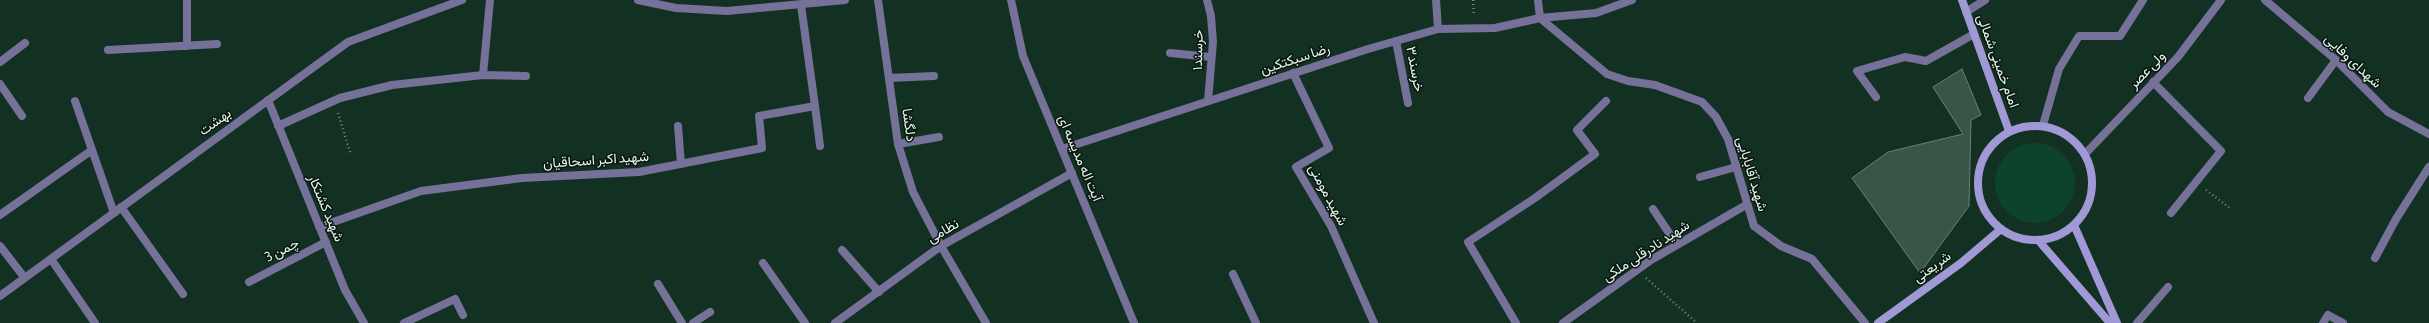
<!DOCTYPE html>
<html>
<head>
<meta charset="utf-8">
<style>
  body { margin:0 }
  canvas { display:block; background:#133123 }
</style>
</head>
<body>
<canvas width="2429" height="323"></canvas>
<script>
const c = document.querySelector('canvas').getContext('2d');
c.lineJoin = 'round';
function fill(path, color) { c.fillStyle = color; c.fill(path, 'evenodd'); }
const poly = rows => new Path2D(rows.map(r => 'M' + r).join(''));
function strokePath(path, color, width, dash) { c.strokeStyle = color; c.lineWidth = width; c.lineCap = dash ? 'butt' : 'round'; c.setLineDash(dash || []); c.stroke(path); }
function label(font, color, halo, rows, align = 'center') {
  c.font = font + ' "Asap Condensed",Vazirmatn,sans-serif'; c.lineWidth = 3; c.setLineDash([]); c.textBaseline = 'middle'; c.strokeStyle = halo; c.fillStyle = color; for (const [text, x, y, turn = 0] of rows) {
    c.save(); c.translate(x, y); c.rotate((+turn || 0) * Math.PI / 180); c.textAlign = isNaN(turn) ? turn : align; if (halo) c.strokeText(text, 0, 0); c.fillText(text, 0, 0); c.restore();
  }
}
fill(poly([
  '1995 183a40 40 0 1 1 80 0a40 40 0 1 1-80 0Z'
]), '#0d422d');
const building = poly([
  [1962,69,1981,115,1971,120,1969,206,1920,273,1852,178,1888,152,1963,134,1933,87,1962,69]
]);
fill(building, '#385647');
strokePath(building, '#638272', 1);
strokePath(poly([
  [1473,0,1474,16],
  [338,113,351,155],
  [2206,190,2231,209],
  [1646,278,1697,323]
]), '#718a7e', 2.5, [1, 3]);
strokePath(poly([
  [1207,0,1211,16,1213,42,1208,101],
  [1436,0,1438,29],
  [1966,12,1985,0],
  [1396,41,1408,103],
  [187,46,187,0],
  [108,50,217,44],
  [1170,53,1211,57],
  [0,62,25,43],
  [1293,73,1329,148,1296,167,1331,226,1374,323],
  [483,75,490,0],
  [889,78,934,76],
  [2153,82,2221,151,2171,213],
  [0,84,22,116],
  [1876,97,1857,71,1905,57,1926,61,1974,34],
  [2308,98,2336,60],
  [75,101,114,213],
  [815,106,820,146],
  [2043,125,2059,69,2079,36,2120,36,2143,0],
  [678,126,681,164],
  [898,144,939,137],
  [1700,177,1736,167],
  [121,207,183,294],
  [1653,209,1677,245],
  [0,215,92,150],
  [842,250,879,292],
  [2375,258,2396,219,2429,167],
  [51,259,95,323],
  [763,263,805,323],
  [1233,274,1256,323],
  [249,282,326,242],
  [658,284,682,323],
  [404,323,455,299,463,315],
  [693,323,710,312],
  [1516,323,1468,242,1535,198,1595,154,1577,130,1606,101],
  [2137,323,2168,287]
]), '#757198', 8);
strokePath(poly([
  [638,0,676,8,727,11,845,0],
  [878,0,898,144,913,192,941,246,986,323],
  [1538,0,1540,18],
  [2265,0,2336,60,2388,112,2429,134],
  [1540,18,1607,74,1628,81,1655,85,1702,102,1716,117,1728,139,1754,226,1781,246,1812,259,1865,323],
  [268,100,345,290,364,323],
  [278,126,340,98,392,85,483,75,526,76],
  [1062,149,1368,49,1438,29,1495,28,1540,18,1596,13,1632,0],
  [319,227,421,191,522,178,639,172,762,148,759,116,815,106,801,5],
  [0,246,24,277],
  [835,323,941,246,1072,173],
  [1563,323,1651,260,1746,205],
  [2323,323,2328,315,2343,323]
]), '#757198', 8);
strokePath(poly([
  [1011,0,1023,56,1134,323],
  [2085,154,2178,57,2221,0],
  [0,296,348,42,462,0]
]), '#757198', 8);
strokePath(poly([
  [1962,0,2009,131],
  '1978 183a57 57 0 1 1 114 0a57 57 0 1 1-114 0Z',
  [2074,225,2117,323],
  [2038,240,2110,323],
  [1878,323,1961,263,2001,229]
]), '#a099d6', 8);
label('14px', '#e5f6ed', '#09160f', [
  ["خرسند۱",1198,50,-89],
  ["رضا سبکتکین",1295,59,-18],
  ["امام خمینی شمالی",1998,61,70],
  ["شهدای وفایی",2353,61,43],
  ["خرسند۳",1415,69,79],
  ["ولی عصر",2147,70,-46],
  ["بهشت",215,122,-36],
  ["دلگشا",909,125,82],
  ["آیت اله مدیسه ای",1080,158,67],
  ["شهید اکبر اسحاقیان",596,160,-4],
  ["شهید آقابابایی",1752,174,73],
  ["شهید مومنی",1328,195,62],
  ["شهید کشتکار",326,208,67],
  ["نظامی",943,231,-30],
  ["چمن 3",282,250,-27],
  ["شهید نادرقلی ملکی",1646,251,-33],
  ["شریعتی",1932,267,-36]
]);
</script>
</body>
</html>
